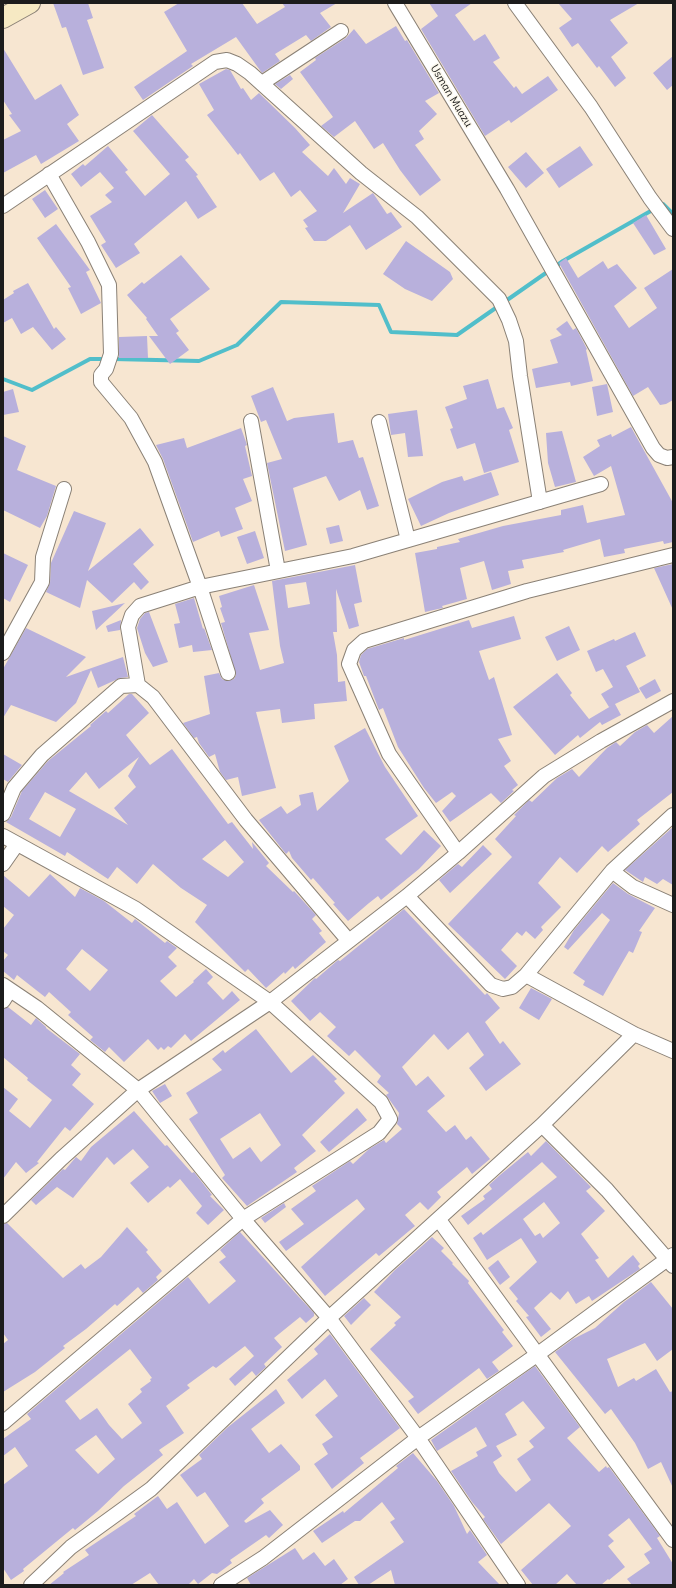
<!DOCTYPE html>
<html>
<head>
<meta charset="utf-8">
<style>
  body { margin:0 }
  #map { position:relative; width:676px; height:1588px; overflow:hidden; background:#f7e6d1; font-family:Delius,sans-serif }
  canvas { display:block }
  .frame { position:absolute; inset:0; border:4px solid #1c1c1c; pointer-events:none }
</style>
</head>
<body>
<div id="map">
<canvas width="676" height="1588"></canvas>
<div class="frame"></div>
</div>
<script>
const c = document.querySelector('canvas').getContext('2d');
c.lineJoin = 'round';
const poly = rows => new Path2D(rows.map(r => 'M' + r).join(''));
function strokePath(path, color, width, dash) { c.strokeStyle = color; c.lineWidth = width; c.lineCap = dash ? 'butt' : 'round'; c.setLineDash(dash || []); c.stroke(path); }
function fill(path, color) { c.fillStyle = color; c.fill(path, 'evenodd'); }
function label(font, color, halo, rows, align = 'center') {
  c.font = font + ' Delius,sans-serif'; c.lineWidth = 3; c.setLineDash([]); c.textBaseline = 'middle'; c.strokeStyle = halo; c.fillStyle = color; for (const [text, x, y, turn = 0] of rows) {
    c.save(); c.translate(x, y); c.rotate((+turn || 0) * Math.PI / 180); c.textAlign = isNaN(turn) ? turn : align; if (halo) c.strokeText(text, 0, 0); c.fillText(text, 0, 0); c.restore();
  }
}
strokePath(poly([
  [113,359,199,361,237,345,281,302,379,305,391,332,457,335,563,261,663,204,673,214],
  [3,379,32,390,90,359,106,359]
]), '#51beca', 4);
fill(poly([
  [53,3,88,3,93,18,87,20,104,68,83,75,66,27,62,28],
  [179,3,242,3,257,24,285,7,282,3,337,3,320,13,331,27,311,41,306,35,275,54,280,61,262,73,236,37,191,64,193,66,143,100,134,87,187,51,164,12],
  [429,3,472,3,455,15,474,41,485,34,500,58,493,62,514,88,516,86,522,94,548,76,558,90,511,123,509,120,485,136,421,29,438,16],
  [558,3,639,3,610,20,628,43,611,57,626,78,615,87,599,66,597,68,578,43,572,47,559,28,572,19],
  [396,26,405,41,407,40,439,93,425,101,437,114,419,131,424,139,415,145,441,180,420,196,400,170,383,143,374,149,355,121,334,137,321,126,333,117,300,72,316,60,315,58,346,38,354,29,366,44],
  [3,48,35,100,61,84,79,115,67,124,79,141,41,164,36,155,3,173,3,140,21,131,9,115,12,114,3,100],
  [673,56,673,85,667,90,653,73],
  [226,69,230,70,241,89,243,88,251,100,259,93,295,128,310,145,302,152,328,176,334,168,346,184,350,178,360,184,343,213,373,193,387,214,391,212,402,227,366,250,350,225,326,241,314,241,305,228,308,227,303,220,317,211,300,190,291,197,274,172,260,181,240,153,238,155,207,115,214,110,199,84],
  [290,75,293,79,281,89,275,84],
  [152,115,189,157,185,160,198,175,196,176,217,207,198,219,186,201,134,244,140,253,116,268,101,245,106,242,90,216,112,202,105,195,114,188,100,172,81,187,71,174,83,164,85,166,108,146,128,170,125,172,145,196,170,174,133,131],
  [580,146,593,165,559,188,546,169],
  [526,152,544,173,526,188,508,167],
  [45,190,58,209,45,218,32,199],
  [646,215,666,249,654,255,633,223],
  [56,224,90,270,86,272,101,303,81,314,68,288,71,287,37,238],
  [406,241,450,272,453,279,432,301,405,289,383,274],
  [181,255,210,289,170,319,179,331,176,333,189,350,170,364,149,336,158,336,146,319,147,318,127,295,142,282,144,284],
  [566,258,578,278,603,261,608,269,617,264,637,288,614,306,629,328,657,308,644,288,673,269,673,400,666,404,660,405,648,387,633,396,559,263],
  [28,283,54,329,56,327,66,339,52,350,33,327,21,334,12,318,3,323,3,300,14,293,13,291],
  [567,321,573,330,576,328,587,349,586,350,593,381,571,386,570,382,536,388,532,369,558,363,550,340,562,335,556,329],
  [147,336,148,358,119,358,119,337],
  [488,379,497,409,504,407,513,428,509,430,519,462,484,473,475,443,457,449,450,429,453,428,445,407,467,399,463,386],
  [607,384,613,412,597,416,592,387],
  [273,387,287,421,294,418,334,413,338,443,353,440,359,458,363,457,379,506,367,510,360,490,339,501,326,476,293,488,307,545,285,551,267,463,282,459,266,420,261,422,251,396],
  [13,389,19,412,3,415,3,392],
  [417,410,423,456,408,457,405,433,391,435,388,414],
  [631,427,673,503,673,542,664,544,663,541,624,549,625,553,604,557,600,539,563,550,564,552,522,560,524,568,508,571,511,584,492,590,484,561,460,568,467,599,442,606,443,608,438,609,425,612,415,553,437,549,437,547,460,542,458,539,503,526,561,515,561,510,583,505,587,523,625,515,611,466,594,476,583,457,600,446,597,440,611,434,612,437],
  [241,428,246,442,247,445,245,446,252,476,243,479,252,501,235,508,243,529,221,537,219,531,193,542,163,459,156,445,184,438,187,448],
  [562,431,576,482,555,487,548,463,546,433],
  [3,436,26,446,17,470,56,486,47,516,40,528,3,510],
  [491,472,499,495,449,513,421,526,408,499,442,482,462,476,464,481],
  [74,511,106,523,88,571,140,528,154,545,133,564,149,582,141,590,134,582,112,603,87,580,80,608,46,592,50,583,51,563],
  [339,525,343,541,330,544,326,528],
  [255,531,264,558,247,564,237,537],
  [3,553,28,565,10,602,3,598],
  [673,564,673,610,654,568],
  [355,565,362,602,354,604,359,626,349,629,336,589,337,632,333,632,337,655,338,682,345,681,347,701,314,704,315,719,282,723,280,709,256,712,276,788,242,796,238,777,226,780,220,772,215,754,209,757,199,743,197,737,194,738,183,723,210,714,204,676,219,673,222,679,227,681,234,679,236,675,221,623,225,622,220,608,222,607,219,596,254,585,269,630,249,633,260,670,284,663,280,646,272,581],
  [306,582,310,604,288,608,285,585],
  [194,598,203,629,204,628,212,650,193,652,192,645,179,648,174,624,180,623,175,604],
  [125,603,96,630,92,611],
  [149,612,168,662,153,667,145,653,137,628,140,619,145,613],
  [514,616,521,639,479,651,489,680,494,677,512,735,498,739,511,761,504,766,518,785,512,790,514,791,501,803,491,793,450,822,442,811,456,796,452,792,436,803,424,788,398,747,383,708,379,710,366,676,364,676,359,662,361,655,367,649,404,638,404,640,469,620,472,628],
  [121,620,120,630,108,632,106,626],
  [569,626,580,650,557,661,545,637],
  [26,628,86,657,66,677,123,657,128,677,120,678,98,688,91,670,76,703,56,722,11,705,3,718,3,669],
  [635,632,646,656,626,666,640,692,615,704,621,715,602,725,600,722,580,738,578,735,555,755,513,707,557,673,572,693,570,695,589,719,611,706,609,707,601,694,613,687,603,669,596,672,587,651,614,639,615,641],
  [655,679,661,691,646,699,639,688],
  [129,694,132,694,149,713,126,735,150,765,172,749,228,824,232,822,253,849,252,842,269,863,266,866,293,892,294,891,316,915,312,919,322,931,319,933,326,942,295,969,293,966,285,974,284,972,266,988,248,969,245,972,195,922,207,905,181,888,153,864,137,884,117,867,108,879,67,852,65,856,6,822,11,817,22,791,48,761,91,726,90,725,106,711,108,713],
  [139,757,128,776,136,787,114,808,128,825,69,791,86,772,99,789],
  [45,792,76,809,60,837,29,819],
  [225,840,244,862,228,877,202,859],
  [673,716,673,792,637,820,640,824,608,852,602,846,577,873,560,857,538,883,561,907,541,927,543,930,535,939,526,931,522,936,517,932,501,950,517,966,505,979,448,924,512,857,495,839,516,816,514,815,529,800,532,802,557,778,572,769,579,777,607,748,616,742,620,746,635,732,647,725,654,733],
  [365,728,385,767,418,816,385,839,401,855,424,830,441,846,419,869,381,900,378,896,369,903,348,921,333,904,335,903,313,878,311,880,292,858,289,851,286,854,259,820,281,806,287,814,301,805,299,795,313,792,317,811,349,781,334,746],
  [3,754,22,765,8,782,3,779],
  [673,827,673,885,663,879,657,884,645,877,643,882,625,870],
  [483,845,492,854,450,893,439,880,458,864,462,867],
  [50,874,75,897,80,888,104,901,132,923,135,919,165,943,167,941,177,948,168,957,177,966,160,981,176,997,194,982,193,981,206,969,213,977,207,983,223,1000,232,991,240,1000,191,1041,185,1034,171,1048,168,1046,164,1050,161,1047,158,1050,148,1039,124,1062,109,1047,105,1052,90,1040,93,1037,68,1015,71,1012,49,992,45,997,17,975,14,980,3,971,3,961,8,955,3,951,3,929,14,915,3,906,3,875,29,897],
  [82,949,108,970,90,991,66,969],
  [613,883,628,894,655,908,639,931,642,932,633,953,629,951,603,996,583,985,585,981,573,973,610,920,602,913,568,950,564,947,574,930],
  [404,909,485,995,487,993,500,1008,485,1022,500,1044,503,1041,521,1064,486,1091,469,1068,484,1055,468,1032,448,1050,434,1034,402,1067,416,1086,428,1076,445,1096,427,1111,446,1132,455,1125,466,1140,471,1136,490,1159,472,1174,467,1167,437,1192,441,1197,428,1210,420,1202,405,1215,415,1226,379,1256,376,1253,325,1296,301,1267,365,1209,357,1199,286,1251,279,1242,304,1224,291,1209,316,1191,312,1186,350,1161,353,1164,369,1149,384,1140,386,1143,402,1129,397,1124,399,1113,386,1095,389,1093,377,1082,381,1076,355,1050,349,1056,327,1036,336,1027,320,1012,310,1021,291,1001,315,978,316,979,338,960,340,961],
  [531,988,552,999,539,1020,519,1008],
  [8,1007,31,1025,36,1018,46,1027,46,1028,80,1054,71,1065,81,1074,72,1085,94,1104,70,1131,65,1127,37,1162,39,1163,26,1173,16,1162,3,1179,3,1087,18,1099,9,1111,30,1128,52,1100,27,1080,28,1078,3,1057,3,1009],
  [256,1029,291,1073,313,1055,337,1079,334,1081,345,1093,302,1135,316,1151,294,1168,297,1172,247,1206,222,1178,225,1175,189,1119,198,1113,186,1093,222,1070,212,1059,223,1050,225,1053],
  [260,1113,281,1145,261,1162,250,1147,233,1159,220,1139],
  [165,1084,172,1096,160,1103,152,1091],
  [357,1108,367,1120,329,1152,320,1142],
  [134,1111,165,1146,167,1145,192,1173,194,1172,212,1195,210,1196,224,1210,208,1225,196,1213,202,1206,180,1179,170,1188,168,1186,148,1203,130,1183,149,1167,133,1149,114,1165,107,1157,73,1198,57,1187,36,1205,31,1200,63,1169,65,1170,76,1157,81,1161,91,1147],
  [546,1141,591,1187,586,1191,605,1211,581,1234,599,1258,595,1260,608,1278,633,1255,640,1264,638,1266,640,1269,592,1301,589,1296,576,1304,568,1291,560,1300,551,1292,534,1308,551,1329,541,1337,526,1317,529,1316,516,1301,518,1299,509,1288,537,1262,521,1238,487,1260,473,1238,481,1232,483,1235,557,1177,542,1162,468,1225,461,1216,485,1199,483,1196,492,1189,489,1185,500,1175,528,1152,531,1156],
  [544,1202,560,1223,543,1238,540,1233,535,1236,523,1219],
  [284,1203,286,1207,265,1223,261,1218],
  [7,1223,63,1278,81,1264,85,1269,101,1257,127,1227,148,1250,146,1252,162,1271,156,1277,158,1280,143,1293,138,1287,117,1306,115,1304,86,1329,63,1346,65,1348,35,1372,3,1392,3,1344,8,1340,3,1333,3,1224],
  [240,1232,299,1297,314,1313,314,1316,306,1323,300,1317,274,1338,282,1347,264,1364,266,1367,256,1376,252,1371,235,1386,229,1379,254,1356,245,1346,216,1368,213,1366,187,1385,190,1388,166,1406,184,1433,159,1450,163,1455,124,1486,98,1511,75,1530,73,1528,23,1569,24,1571,11,1580,3,1568,3,1485,28,1466,15,1447,3,1456,3,1439,31,1419,27,1414,188,1277,209,1304,236,1281,219,1262,226,1257,220,1250],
  [130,1349,152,1378,150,1379,151,1381,140,1389,142,1392,128,1404,142,1423,122,1439,109,1425,97,1408,80,1420,65,1401],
  [96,1435,115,1459,98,1474,75,1450],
  [432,1237,444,1248,441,1251,453,1263,452,1264,469,1281,468,1283,504,1330,502,1332,513,1346,492,1362,499,1371,487,1379,479,1368,418,1414,408,1401,414,1397,370,1349,396,1325,394,1323,401,1317,374,1292,395,1270],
  [498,1260,510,1277,500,1285,488,1268],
  [651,1282,673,1309,673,1349,657,1361,645,1343,607,1359,618,1387,634,1378,636,1381,656,1369,670,1392,673,1391,673,1488,661,1462,648,1469,635,1443,611,1409,605,1414,555,1352,573,1339,595,1328,624,1302],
  [364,1298,371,1305,351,1325,344,1316],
  [330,1334,400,1428,360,1458,364,1463,332,1489,314,1464,328,1454,322,1444,333,1437,315,1415,338,1396,325,1379,302,1399,287,1380,318,1354,314,1349],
  [535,1366,580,1427,567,1438,599,1472,606,1466,607,1468,609,1467,660,1536,657,1538,673,1564,673,1585,632,1585,627,1579,650,1563,644,1554,652,1549,629,1518,608,1535,614,1541,608,1546,625,1567,609,1580,608,1579,601,1585,577,1585,567,1574,555,1585,533,1585,521,1570,571,1526,549,1503,501,1544,483,1519,485,1517,472,1502,451,1471,478,1456,476,1452,487,1446,476,1427,437,1451,431,1440],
  [523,1401,545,1428,529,1441,534,1447,517,1459,531,1480,516,1492,499,1473,493,1462,502,1456,496,1446,517,1435,505,1414],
  [276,1389,285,1403,251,1429,269,1453,281,1444,300,1466,300,1470,261,1499,264,1503,244,1521,246,1523,270,1510,283,1525,269,1538,266,1535,230,1560,232,1563,217,1574,212,1573,198,1584,194,1579,188,1585,159,1585,150,1573,131,1585,49,1585,64,1573,63,1572,89,1555,85,1550,136,1516,134,1514,158,1496,167,1509,177,1502,205,1544,229,1526,205,1492,197,1497,180,1475,202,1459,199,1455,228,1427],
  [413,1453,437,1481,454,1506,467,1534,470,1530,487,1555,478,1562,500,1585,395,1585,391,1570,368,1585,359,1585,354,1577,404,1542,390,1522,395,1519,382,1502,360,1521,355,1521,322,1543,313,1531,343,1511,344,1513,398,1468,396,1466],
  [295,1548,303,1560,314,1552,325,1566,334,1559,348,1579,340,1585,251,1585,247,1578]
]), '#b8b0dc');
const street = poly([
  [395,3,507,189,653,448,659,455,667,458,673,457],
  [515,3,591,107,650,198,673,229],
  [262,83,341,31],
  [49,174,88,242,109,285,111,354,106,369,101,375,101,382,131,418,155,462,200,587,228,673],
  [3,206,215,62,227,60,237,64,250,73,361,173,417,217,499,299,509,320,516,341,520,376,540,502],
  [251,421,278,571],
  [379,422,408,540],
  [3,653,42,582,43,557,64,489],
  [138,685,128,627,132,615,140,606,200,587,353,556,601,484],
  [3,814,14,788,42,755,121,686,138,685,153,697,246,820,348,940],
  [3,836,136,909,270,1002,381,1102,390,1119,379,1133,243,1219,3,1423],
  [458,853,389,754,349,664,354,650,364,641,527,591,673,555],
  [3,864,17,844],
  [612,871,633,887,673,905],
  [407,896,491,985,503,989,512,987,526,975,612,871,673,815],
  [526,975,634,1034,673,1051],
  [3,985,37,1008,138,1090,243,1219,329,1318,418,1438,518,1585],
  [3,1001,10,990],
  [542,1125,607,1190,673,1266],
  [3,1216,61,1159,138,1090,270,1002,407,896,458,853,544,776,601,741,673,701],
  [439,1220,673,1540],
  [31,1585,71,1547,151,1489,329,1318,542,1125,634,1034],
  [221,1585,263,1558,418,1438,538,1354,673,1255]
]);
const secondary = poly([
  [3,18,30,3]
]);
strokePath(street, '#8a8176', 16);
strokePath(secondary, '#8a8176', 22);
strokePath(street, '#fff', 14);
strokePath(secondary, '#f6e9c3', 20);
label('11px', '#1c1c1c', '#fbf7ec', [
  ["Usman Muazu",451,96,59]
]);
</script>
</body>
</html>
